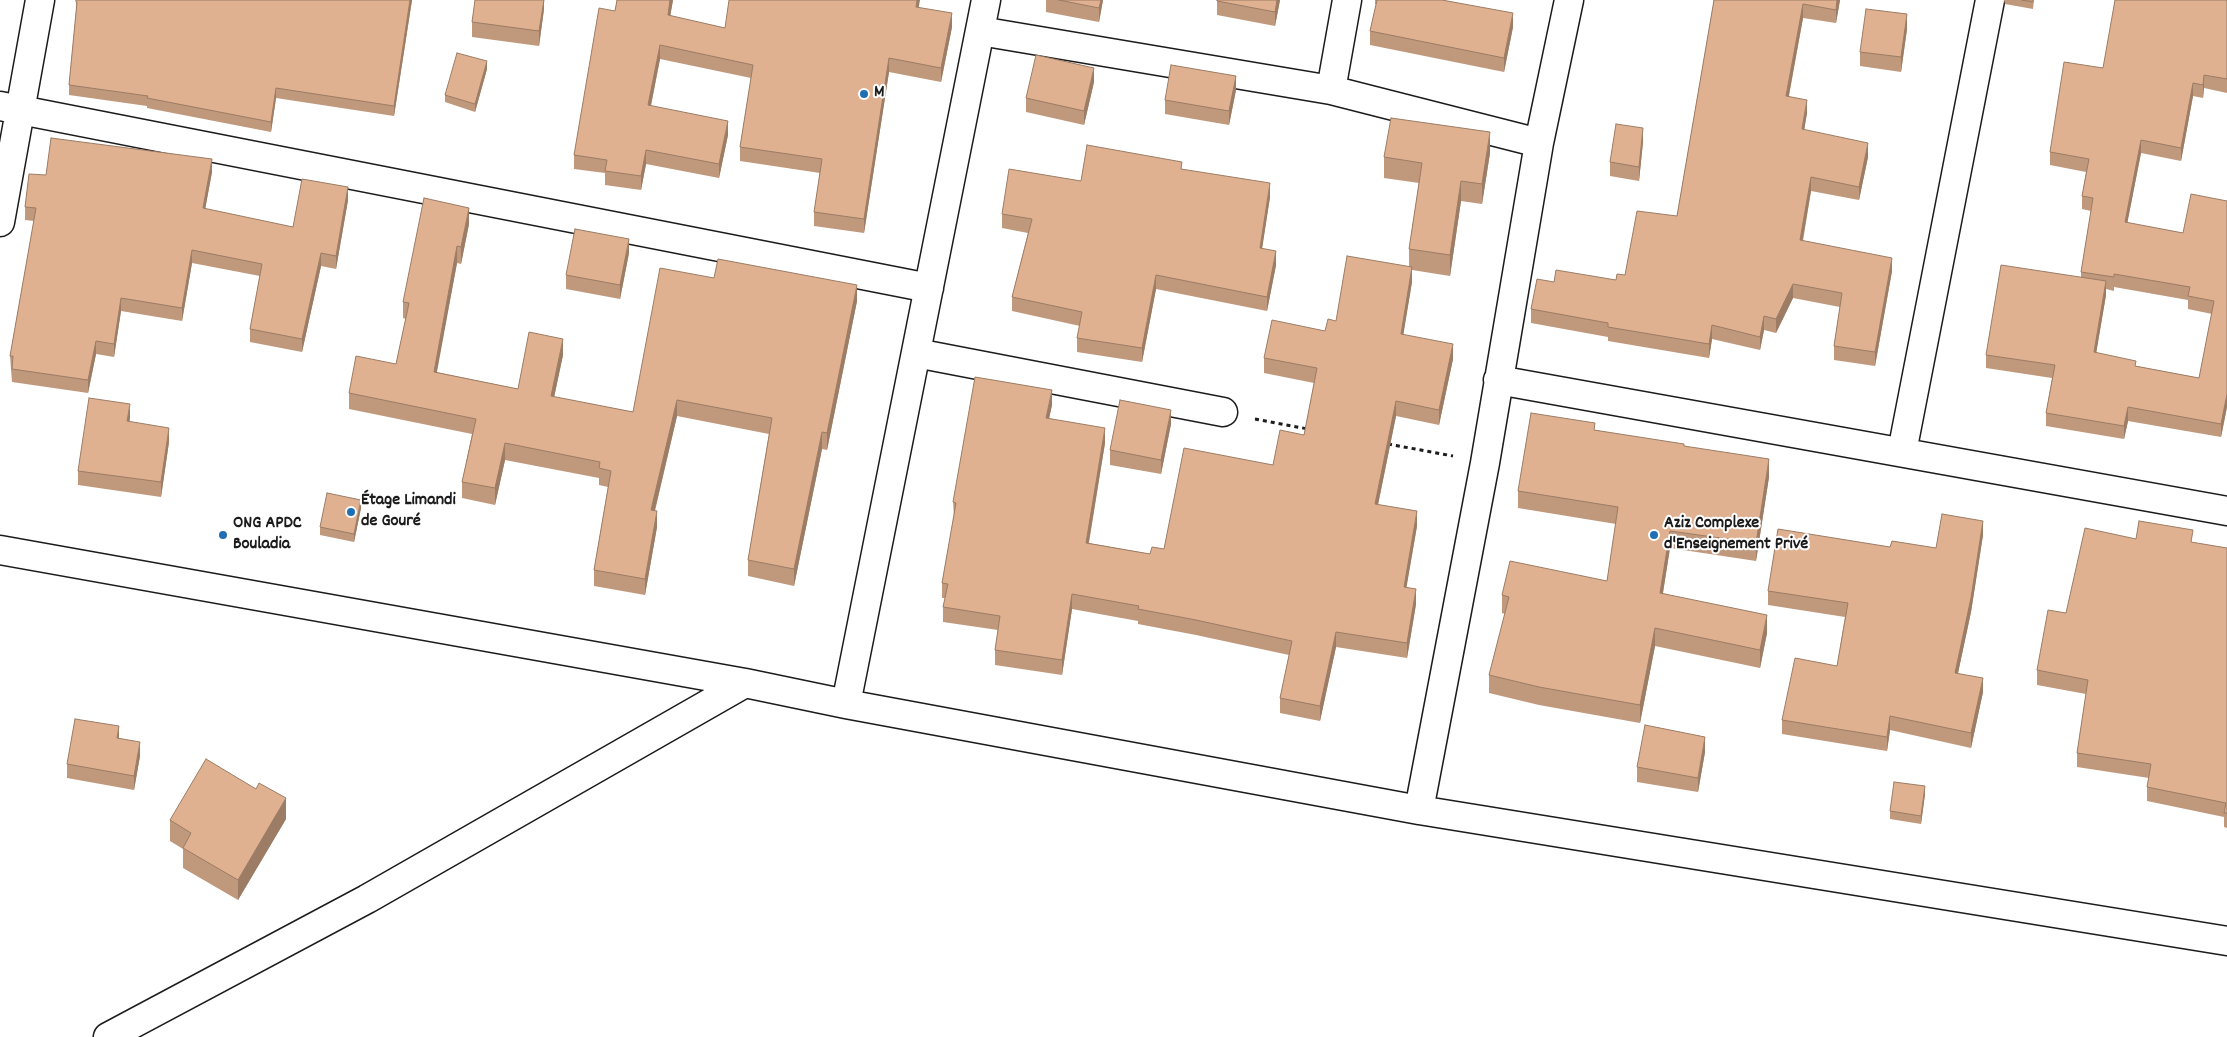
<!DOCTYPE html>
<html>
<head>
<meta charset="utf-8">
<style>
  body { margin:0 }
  canvas { display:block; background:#fff }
</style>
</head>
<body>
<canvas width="2227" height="1037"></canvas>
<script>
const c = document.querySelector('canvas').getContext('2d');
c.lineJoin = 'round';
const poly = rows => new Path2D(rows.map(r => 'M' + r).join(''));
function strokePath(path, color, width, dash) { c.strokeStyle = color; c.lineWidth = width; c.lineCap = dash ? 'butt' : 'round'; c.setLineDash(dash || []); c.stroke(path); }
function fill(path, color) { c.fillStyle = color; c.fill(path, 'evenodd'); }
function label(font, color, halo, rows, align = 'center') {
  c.font = font + ' Dekko,sans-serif'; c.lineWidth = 4; c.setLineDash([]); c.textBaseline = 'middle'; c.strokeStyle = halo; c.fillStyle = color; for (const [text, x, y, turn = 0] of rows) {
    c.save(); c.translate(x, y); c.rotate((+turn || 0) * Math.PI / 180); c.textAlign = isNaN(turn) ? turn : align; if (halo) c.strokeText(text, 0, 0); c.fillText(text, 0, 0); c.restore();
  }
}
const minor = poly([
  [980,31,1331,90,1539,143],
  [1331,90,1347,0],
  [0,106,929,288],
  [0,222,40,0],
  [916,353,1223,412],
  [1498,380,2227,511],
  [1902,452,1990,0],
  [0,550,745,683,846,704,1419,810,2227,941],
  [846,704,986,0],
  [1419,810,1485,463,1539,143,1569,0],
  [108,1037,367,899,745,683]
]);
strokePath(minor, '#1c1c1c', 31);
strokePath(poly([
  [1255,419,1308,429],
  [1388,444,1453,456]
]), '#1c1c1c', 3, [4, 4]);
strokePath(minor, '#fff', 28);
fill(poly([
  [76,0,412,0,394,116,276,98,271,132,147,108,147,106,69,95,69,85,76,12],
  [544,0,544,9,539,46,472,37,472,22],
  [617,0,673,0,670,16,725,28,919,7,952,27,941,82,889,72,864,233,814,226,814,212,820,173,740,161,740,147,751,78,660,59,651,106,728,135,719,178,646,164,641,190,605,185,605,173,574,169,574,155,615,11],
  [1046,0,1103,0,1099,22,1046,12],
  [1217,0,1280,0,1275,26,1217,15],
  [1375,0,1442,0,1513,27,1504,72,1370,45,1370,31,1376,4,1375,4],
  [1714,0,1840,0,1836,23,1803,18,1789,96,1807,113,1804,130,1868,157,1859,200,1811,191,1803,241,1892,271,1875,366,1834,360,1834,346,1840,307,1793,298,1776,333,1764,330,1760,350,1712,339,1709,358,1608,341,1608,337,1531,323,1531,309,1554,282,1616,280,1625,275,1677,216],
  [2004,0,2034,0,2033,9,2005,4],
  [2227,0,2227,93,2204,88,2203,98,2193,96,2181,161,2141,153,2127,223,2183,233,2227,201,2227,407,2221,437,2128,421,2124,439,2046,426,2046,413,2052,378,1986,368,1986,355,2081,278,2081,272,2091,211,2082,209,2082,196,2086,172,2050,165,2050,152,2103,68],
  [2114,287,2188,300,2188,309,2212,314,2199,378,2136,366,2096,353,2106,295,2106,289,2114,291],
  [1907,29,1901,72,1860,66,1860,52],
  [487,69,475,112,445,102,445,95],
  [1094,82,1084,125,1026,112,1026,98],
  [1236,90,1229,125,1165,114,1165,100],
  [1643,142,1639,181,1610,176,1610,162],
  [1490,153,1482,204,1461,201,1450,276,1412,270,1412,282,1403,334,1453,359,1439,425,1396,416,1378,505,1417,526,1406,588,1416,604,1407,658,1336,647,1320,721,1280,713,1280,698,1289,655,1196,635,1138,624,1138,621,1072,609,1062,675,995,665,995,650,998,630,943,622,943,607,945,598,942,598,942,583,954,517,953,502,1052,405,1049,418,1105,443,1089,543,1150,554,1164,549,1273,465,1304,435,1314,383,1264,373,1264,358,1325,331,1336,321,1409,266,1409,249,1419,183,1384,178,1384,157],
  [1182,169,1270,197,1262,248,1276,265,1267,311,1156,289,1142,362,1077,352,1077,338,1080,326,1012,311,1012,297,1028,233,1002,228,1002,214,1081,181],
  [212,172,205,209,293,227,348,200,336,269,321,266,302,352,250,342,250,329,260,276,192,263,182,321,121,311,114,357,96,354,88,393,12,382,10,356,34,221,25,220,25,207,46,175],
  [469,224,461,264,457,263,436,372,518,389,563,355,554,397,633,412,714,278,857,301,827,450,822,449,794,586,748,576,748,560,769,434,677,416,655,511,657,527,645,595,594,586,594,570,608,487,599,485,599,478,505,460,495,505,462,498,462,482,472,434,349,409,349,393,396,364,406,319,403,318,403,302],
  [629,253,620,299,566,289,566,275],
  [130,418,129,422,169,442,161,497,78,485,78,471],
  [1171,424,1161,474,1110,465,1110,450],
  [1595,430,1684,446,1769,477,1756,561,1670,548,1663,593,1767,633,1760,668,1655,646,1640,723,1539,705,1489,693,1489,675,1505,614,1502,613,1502,595,1607,581,1616,524,1518,508,1518,491],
  [361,508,354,542,320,535,320,527],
  [1983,535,1971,612,1958,673,1983,692,1971,748,1890,730,1887,751,1782,734,1782,720,1837,666,1845,617,1768,605,1768,591,1890,547,1936,548],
  [2136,539,2193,543,2227,548,2227,828,2224,827,2224,817,2147,801,2147,787,2149,778,2077,767,2077,753,2086,694,2037,685,2037,670,2066,613],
  [119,738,140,756,134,790,67,778,67,764],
  [1705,752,1698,792,1637,782,1637,767],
  [256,789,286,819,238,900,183,868,183,849,170,841,170,820],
  [1925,794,1921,824,1890,819,1890,811]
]), '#c0987c');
fill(poly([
  [410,0,412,0,394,116,394,106],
  [544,0,544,9,539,46,539,31],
  [670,0,673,0,668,29,668,15],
  [917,0,920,0,916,21,916,7],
  [1101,0,1103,0,1099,22,1099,8],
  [1277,0,1280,0,1275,26,1275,12],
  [1837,0,1840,0,1836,23,1836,10],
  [1803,4,1803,18,1786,110,1786,96],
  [952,13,952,27,941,82,941,68],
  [1513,13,1513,27,1504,72,1504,58],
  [1907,14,1907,29,1901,72,1901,57],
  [660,45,660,59,648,119,648,105],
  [889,58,889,72,864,233,864,219],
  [487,61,487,69,475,112,475,104],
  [1094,68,1094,82,1084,125,1084,111],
  [2204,75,2204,88,2203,98,2203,85],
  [1236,76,1236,90,1229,125,1229,111],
  [2193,83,2193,96,2181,161,2181,148],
  [276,88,276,98,271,132,271,122],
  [1807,100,1807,113,1802,143,1802,129],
  [728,121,728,135,719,178,719,164],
  [1643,128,1643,142,1639,181,1639,167],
  [1490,132,1490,153,1482,204,1482,184],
  [2141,140,2141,153,2125,235,2125,222],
  [1868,143,1868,157,1859,200,1859,187],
  [646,150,646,164,641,190,641,176],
  [212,159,212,172,203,221,203,208],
  [1811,177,1811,191,1800,254,1800,240],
  [1461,181,1461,201,1450,276,1450,255],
  [1270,183,1270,197,1260,262,1260,248],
  [348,187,348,200,336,269,336,256],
  [469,208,469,224,461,264,461,247],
  [629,239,629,253,620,299,620,285],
  [457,246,457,263,434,388,434,372],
  [192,250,192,263,182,321,182,308],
  [1276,251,1276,265,1267,311,1267,297],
  [321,253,321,266,302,352,302,339],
  [1892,258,1892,271,1875,366,1875,352],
  [1412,267,1412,282,1401,349,1401,334],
  [1156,275,1156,289,1142,362,1142,348],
  [2106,281,2106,295,2094,366,2094,352],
  [1793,284,1793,298,1776,333,1776,319],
  [857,285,857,301,827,450,827,433],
  [121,298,121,311,114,357,114,344],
  [1764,316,1764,330,1760,350,1760,337],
  [1712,325,1712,339,1709,358,1709,344],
  [563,339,563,355,551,412,551,396],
  [96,341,96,354,88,393,88,380],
  [1453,344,1453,359,1439,425,1439,410],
  [1052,390,1052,405,1046,433,1046,418],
  [2227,394,2227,407,2221,437,2221,424],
  [677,400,677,416,651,526,651,510],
  [1396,401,1396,416,1375,519,1375,504],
  [130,404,130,418,127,436,127,421],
  [2128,407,2128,421,2124,439,2124,426],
  [1171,410,1171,424,1161,474,1161,460],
  [169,428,169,442,161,497,161,482],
  [1105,428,1105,443,1086,558,1086,543],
  [822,432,822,449,794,586,794,569],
  [505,443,505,460,495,505,495,488],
  [1769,459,1769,477,1756,561,1756,543],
  [361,500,361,508,354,542,354,534],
  [657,511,657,527,645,595,645,579],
  [1417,511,1417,526,1404,602,1404,587],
  [1983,521,1983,535,1971,612,1955,687,1955,673],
  [1670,531,1670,548,1660,611,1660,593],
  [1416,589,1416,604,1407,658,1407,643],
  [1072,594,1072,609,1062,675,1062,660],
  [1767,615,1767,633,1760,668,1760,650],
  [1655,628,1655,646,1640,723,1640,705],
  [1336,632,1336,647,1320,721,1320,706],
  [1983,678,1983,692,1971,748,1971,733],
  [1890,716,1890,730,1887,751,1887,737],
  [119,726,119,741,117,738],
  [1705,737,1705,752,1698,792,1698,778],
  [140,742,140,756,134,790,134,776],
  [1925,786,1925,794,1921,824,1921,816],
  [286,798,286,819,238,900,238,880]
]), '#9c7c65');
const building = poly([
  [76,0,410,0,394,106,276,88,271,122,147,98,148,96,69,85,77,2,76,2,76,0],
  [475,0,544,0,539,31,472,22,475,0],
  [617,0,670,0,668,15,725,28,729,0,917,0,916,7,952,13,941,68,889,58,864,219,814,212,822,159,740,147,753,65,660,45,648,105,728,121,719,164,646,150,641,176,605,171,607,160,574,155,599,8,615,11,617,0],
  [1059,0,1101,0,1099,8,1059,0],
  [1217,0,1277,0,1275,12,1217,1,1217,0],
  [1377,0,1442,0,1513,13,1504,58,1370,31,1377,0],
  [1714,0,1837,0,1836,10,1803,4,1786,96,1807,100,1802,129,1868,143,1859,187,1811,177,1800,240,1892,258,1875,352,1834,346,1842,293,1793,284,1776,319,1764,316,1760,337,1712,325,1709,344,1608,327,1608,323,1531,309,1537,279,1554,282,1556,270,1616,280,1617,274,1625,275,1637,211,1677,216,1714,0],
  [2022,0,2033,0,2033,2,2022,0],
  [2115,0,2227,0,2227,79,2204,75,2203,85,2193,83,2181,148,2141,140,2125,222,2183,233,2191,194,2227,201,2227,394,2221,424,2128,407,2124,426,2046,413,2055,365,1986,355,2001,265,2106,281,2094,352,2136,361,2135,366,2199,378,2214,301,2188,296,2190,287,2114,274,2114,277,2081,272,2093,198,2082,196,2089,159,2050,152,2064,62,2103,68,2115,0],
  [1866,9,1907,14,1901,57,1860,52,1866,9],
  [457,53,487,61,475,104,445,95,457,53],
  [1036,55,1094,68,1084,111,1026,98,1036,55],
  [1171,65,1236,76,1229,111,1165,100,1171,65],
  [1391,118,1490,132,1482,184,1461,181,1450,255,1409,249,1422,163,1384,157,1391,118],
  [1616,124,1643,128,1639,167,1610,162,1616,124],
  [51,138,212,159,203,208,293,227,302,179,348,187,336,256,321,253,302,339,250,329,262,264,192,250,182,308,121,298,114,344,96,341,88,380,12,369,13,356,10,356,36,208,25,207,29,174,46,175,51,138],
  [1087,145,1182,162,1181,169,1270,183,1260,248,1276,251,1267,297,1156,275,1142,348,1077,338,1082,312,1012,297,1032,219,1002,214,1009,169,1081,181,1087,145],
  [424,198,469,208,461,247,457,246,434,372,518,389,529,332,563,339,551,396,633,412,660,268,714,278,718,259,857,285,827,433,822,432,794,569,748,560,772,418,677,400,651,510,657,511,645,579,594,570,611,471,599,468,600,462,505,443,495,488,462,482,476,419,349,393,356,356,396,364,409,303,403,302,424,198],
  [575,229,629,239,620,285,566,275,575,229],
  [1347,256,1412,267,1401,334,1453,344,1439,410,1396,401,1375,504,1417,511,1404,587,1416,589,1407,643,1336,632,1320,706,1280,698,1292,641,1196,620,1138,609,1139,606,1072,594,1062,660,995,650,1000,616,943,607,948,584,942,583,956,503,953,502,975,377,1052,390,1046,418,1105,428,1086,543,1150,554,1152,547,1164,549,1184,448,1273,465,1280,430,1304,435,1317,368,1264,358,1272,320,1325,331,1328,319,1336,321,1347,256],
  [89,398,130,404,127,421,169,428,161,482,78,471,89,398],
  [1120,400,1171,410,1161,460,1110,450,1120,400],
  [1531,413,1595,423,1594,430,1684,444,1684,446,1769,459,1756,543,1670,531,1660,593,1767,615,1760,650,1655,628,1640,705,1539,687,1489,675,1509,597,1502,595,1510,561,1607,581,1618,507,1518,491,1531,413],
  [327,493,361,500,354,534,320,527,327,493],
  [1942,514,1983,521,1971,598,1955,673,1983,678,1971,733,1890,716,1887,737,1782,720,1795,658,1837,666,1848,603,1768,591,1778,529,1890,547,1892,541,1936,548,1942,514],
  [2139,521,2193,530,2191,542,2227,548,2227,813,2224,813,2226,803,2147,787,2151,764,2077,753,2088,680,2037,670,2048,610,2066,613,2085,528,2136,539,2139,521],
  [75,719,119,726,117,738,140,742,134,776,67,764,75,719],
  [1645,725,1705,737,1698,778,1637,767,1645,725],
  [206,759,256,789,259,783,286,798,238,880,183,848,191,833,170,820,206,759],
  [1894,782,1925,786,1921,816,1890,811,1894,782]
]);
fill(building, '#dfb190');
strokePath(building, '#9c7c65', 1);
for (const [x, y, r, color] of [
  [864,94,5,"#1f6fb2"],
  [351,512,5,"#1f6fb2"],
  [223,535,5,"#1f6fb2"],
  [1654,535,5,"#1f6fb2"]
]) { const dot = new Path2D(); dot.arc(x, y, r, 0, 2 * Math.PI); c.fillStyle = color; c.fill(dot); strokePath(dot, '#fff', 2); }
label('bold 18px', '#1c1c1c', '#fff', [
  ["M",874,94],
  ["Étage Limandi",361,502],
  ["de Gouré",361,523],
  ["ONG APDC",233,525],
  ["Bouladia",233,546],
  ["Aziz Complexe",1664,525],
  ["d'Enseignement Privé",1664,546]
], 'left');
</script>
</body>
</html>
